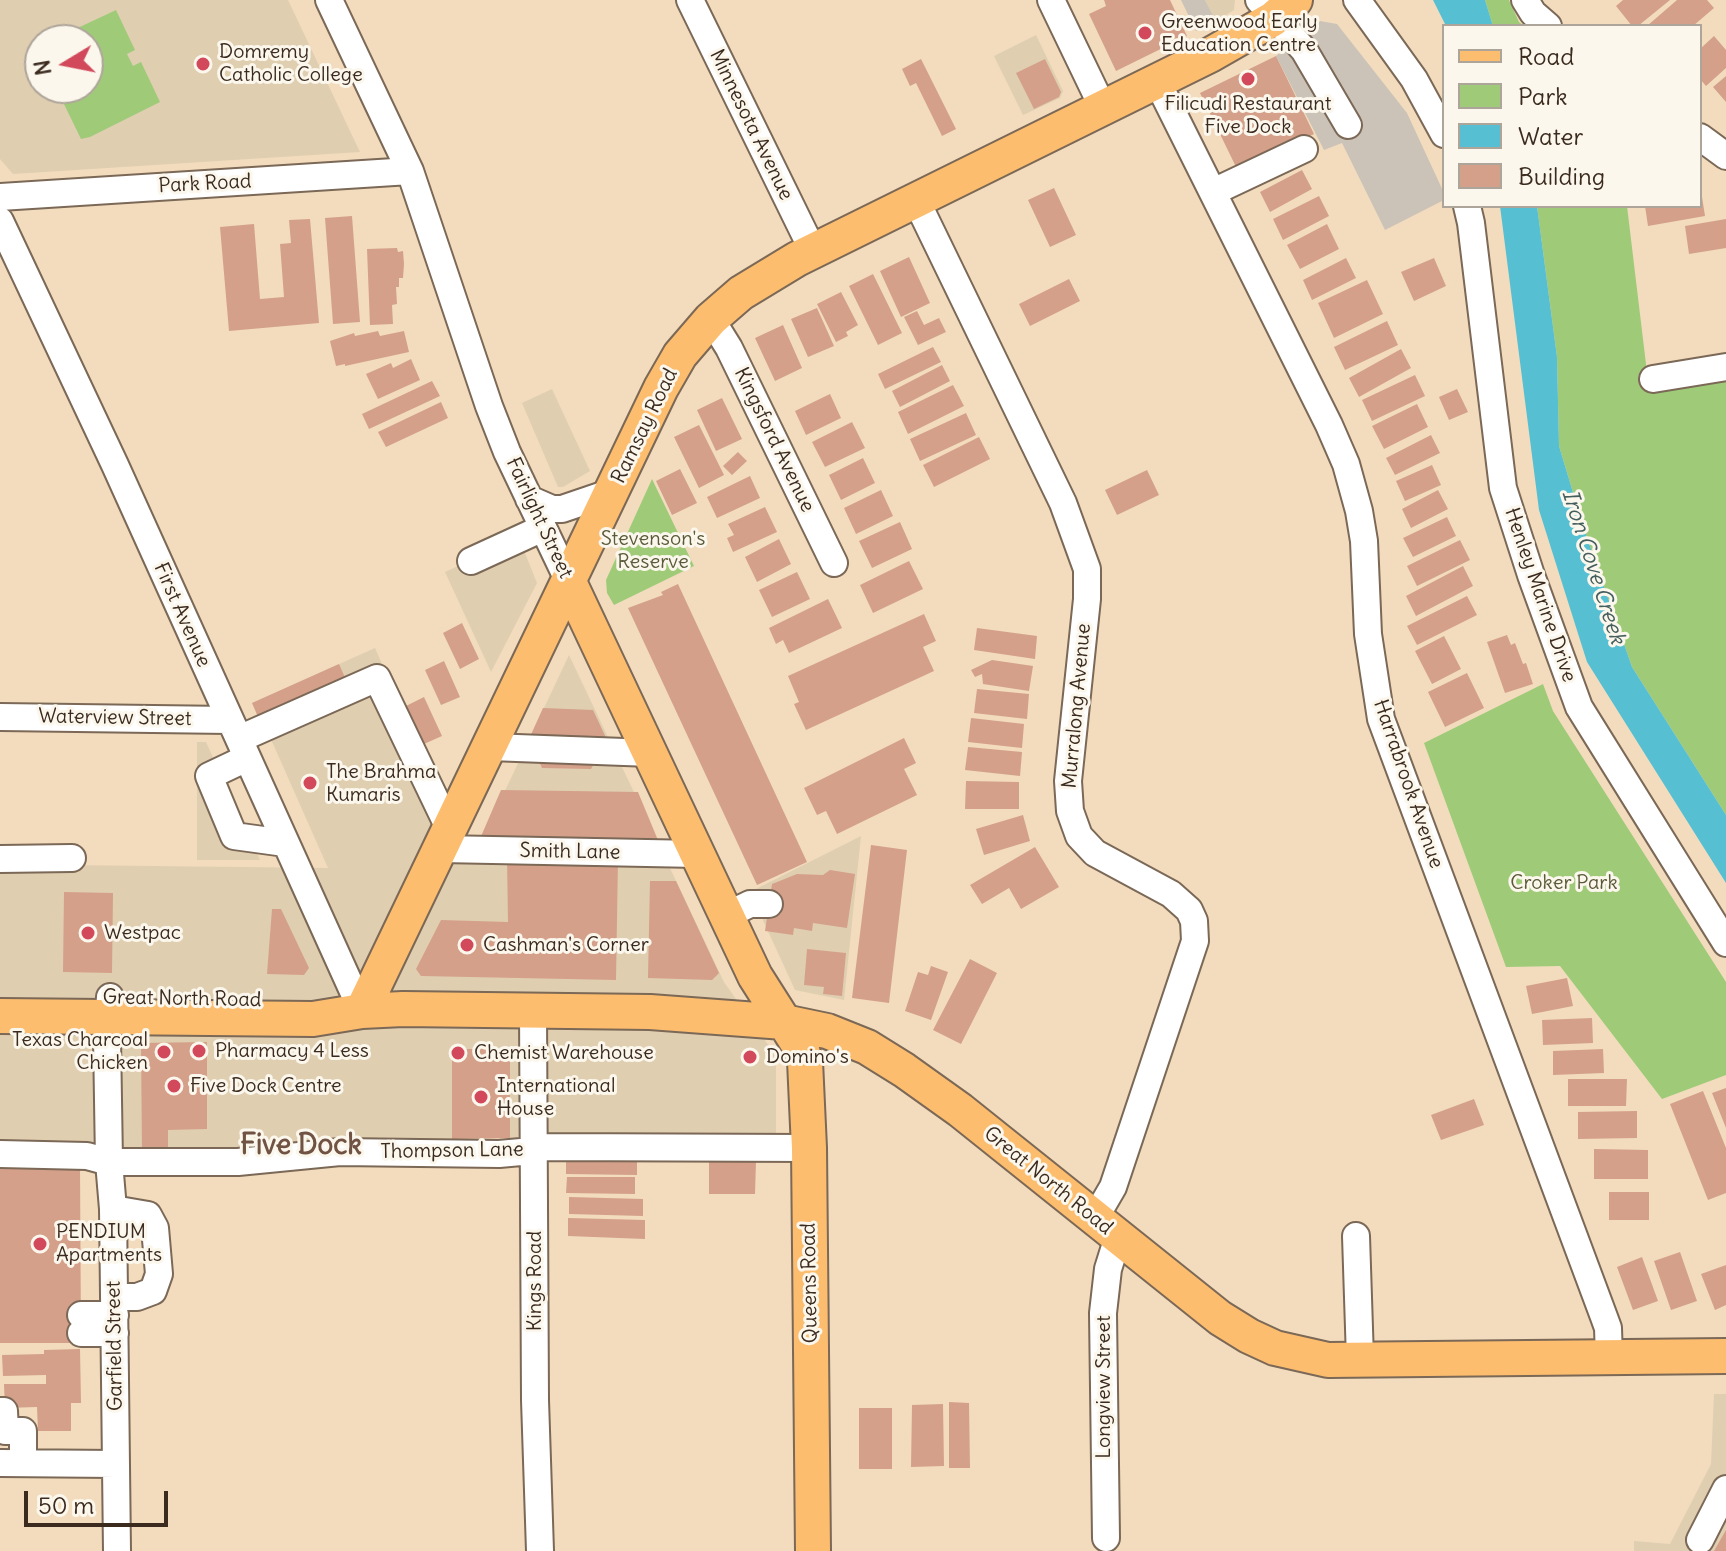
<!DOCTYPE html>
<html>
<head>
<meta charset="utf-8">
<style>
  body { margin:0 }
  #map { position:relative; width:1726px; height:1551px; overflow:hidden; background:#f2dcbd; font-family:Delius,sans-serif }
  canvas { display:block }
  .legend { position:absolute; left:1442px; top:24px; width:260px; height:184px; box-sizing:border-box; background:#fbf7ec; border:2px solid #aea59a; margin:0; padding:10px 14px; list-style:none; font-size:24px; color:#3b2a1e }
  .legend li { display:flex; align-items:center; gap:16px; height:40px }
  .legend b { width:40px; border:2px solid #aea59a }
  .north { position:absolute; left:24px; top:24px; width:80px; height:80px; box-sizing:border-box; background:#fbf7ec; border:2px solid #aea59a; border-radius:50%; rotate:260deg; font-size:22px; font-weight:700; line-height:32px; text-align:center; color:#3b2a1e }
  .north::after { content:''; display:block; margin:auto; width:28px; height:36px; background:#d1495b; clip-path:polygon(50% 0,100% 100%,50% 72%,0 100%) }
  .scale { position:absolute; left:24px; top:1491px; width:144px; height:36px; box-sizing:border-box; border:4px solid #3b2a1e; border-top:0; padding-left:10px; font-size:24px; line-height:28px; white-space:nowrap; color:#3b2a1e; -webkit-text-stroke:6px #fbf7ec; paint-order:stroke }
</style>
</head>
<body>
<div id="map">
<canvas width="1726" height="1551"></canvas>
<ul class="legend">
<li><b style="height:10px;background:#fcbd6f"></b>Road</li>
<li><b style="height:22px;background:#9fcb79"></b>Park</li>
<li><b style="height:22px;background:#56bfd2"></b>Water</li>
<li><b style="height:22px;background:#d4a08a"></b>Building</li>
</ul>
<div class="north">N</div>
<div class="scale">50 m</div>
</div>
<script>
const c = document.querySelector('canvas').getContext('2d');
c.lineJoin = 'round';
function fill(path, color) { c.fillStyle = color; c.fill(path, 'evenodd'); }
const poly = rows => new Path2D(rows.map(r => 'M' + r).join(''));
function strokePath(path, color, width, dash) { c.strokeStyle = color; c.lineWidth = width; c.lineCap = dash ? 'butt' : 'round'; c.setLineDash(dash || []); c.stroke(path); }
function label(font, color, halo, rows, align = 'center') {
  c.font = font + ' Delius,sans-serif'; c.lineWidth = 6; c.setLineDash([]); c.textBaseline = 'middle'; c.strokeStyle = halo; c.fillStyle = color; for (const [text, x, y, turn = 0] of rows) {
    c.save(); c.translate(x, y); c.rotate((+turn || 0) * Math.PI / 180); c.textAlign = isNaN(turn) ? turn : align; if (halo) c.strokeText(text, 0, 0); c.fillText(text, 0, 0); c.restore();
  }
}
fill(poly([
  [0,0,288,0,360,152,13,174,0,159],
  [40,40,88,40,88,88,40,88],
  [1205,0,1235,0,1234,10,1216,21],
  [1036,35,1063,91,1060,98,1023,115,994,56],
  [552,389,590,471,563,487,558,487,522,403],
  [519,538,537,583,491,672,445,572],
  [375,648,382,664,259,719,252,703],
  [569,655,724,982,776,1056,776,1140,554,1135,510,1138,347,1140,146,1153,0,1149,0,854,65,865,328,868,270,737,376,692,432,813,470,865],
  [197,742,206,742,260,860,197,860],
  [861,836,844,1000,795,990,750,892],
  [1714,1394,1726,1394,1726,1551,1634,1551,1634,1541,1670,1544,1711,1464]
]), '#e0ceb1');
fill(poly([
  [1181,0,1205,0,1216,21,1196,31],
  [1320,21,1337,24,1407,113,1444,193,1444,200,1385,230,1342,143,1324,150,1276,56]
]), '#cbc3b8');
fill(poly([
  [1485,0,1509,0,1519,22,1524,26,1493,26],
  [116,10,135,50,127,54,133,66,141,62,160,102,90,137,81,139,62,100,70,95,67,88,88,88,88,40,52,40],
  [1537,206,1627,206,1649,389,1726,377,1726,815,1632,667,1584,529,1559,446,1557,357],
  [652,479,694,566,614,605,607,593,606,580],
  [1543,684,1553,711,1726,982,1726,1075,1662,1099,1560,966,1506,967,1424,743]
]), '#9fcb79');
fill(poly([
  [1433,0,1485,0,1493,26,1446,26],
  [1500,206,1537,206,1557,357,1559,446,1584,529,1632,667,1726,815,1726,883,1587,662,1539,510]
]), '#56bfd2');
fill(poly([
  [1104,0,1170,0,1187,36,1116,71,1089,14,1106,6],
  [1623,0,1670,0,1638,26,1632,26,1616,6],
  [1677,0,1707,0,1714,8,1693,26,1647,26],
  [1714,36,1726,50,1726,68,1706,86,1700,79,1700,49],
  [1276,56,1314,134,1238,171,1200,93],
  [921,59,956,129,942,136,916,83,910,86,902,69],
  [1045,59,1061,92,1059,97,1034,109,1016,73],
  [1726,76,1726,102,1713,87],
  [1302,170,1312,189,1270,212,1260,192],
  [1054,188,1076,235,1050,247,1028,200],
  [1319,196,1329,216,1283,240,1273,219],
  [1702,197,1705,216,1648,226,1645,206,1700,206],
  [352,216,360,322,333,324,325,218],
  [310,219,319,323,229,331,220,227,254,224,260,299,284,297,280,244,291,243,289,220],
  [1726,219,1726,248,1689,254,1685,226],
  [1327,224,1339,249,1300,269,1287,245],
  [397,248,398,252,403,251,404,264,403,278,399,278,399,287,396,287,397,304,392,305,393,324,370,325,367,249],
  [909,257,930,303,901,317,880,271],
  [1346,258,1356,278,1312,300,1303,280],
  [1434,258,1446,286,1414,301,1401,272],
  [873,274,902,333,878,345,849,286],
  [1069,279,1080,301,1030,326,1019,304],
  [1367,280,1383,314,1334,338,1318,303],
  [841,292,858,325,846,332,848,336,836,342,817,304],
  [817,308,834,346,808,357,791,319],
  [917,311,924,325,939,318,946,332,918,345,904,317],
  [1387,321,1398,345,1345,370,1334,347],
  [783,325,802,368,775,381,755,338],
  [378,331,380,336,404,331,409,352,345,366,345,364,336,366,330,341,354,333,355,336],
  [933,347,941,362,885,389,878,374],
  [1401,349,1411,368,1359,397,1349,378],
  [411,359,420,380,378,399,366,374,391,363,393,368],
  [942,365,950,381,900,407,892,391],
  [1415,375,1425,396,1372,421,1362,400],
  [432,381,440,396,369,429,362,414],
  [953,385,964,406,908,434,898,412],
  [1457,389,1468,412,1449,420,1439,397],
  [830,394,841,418,806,435,795,411],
  [722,398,742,439,716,451,697,410],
  [441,402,448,418,386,447,378,432],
  [1417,404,1428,427,1384,449,1372,426],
  [966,413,976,435,920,461,910,439],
  [852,422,865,448,825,467,812,442],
  [699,425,724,475,699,488,674,437],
  [1431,435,1440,453,1395,475,1386,458],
  [979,437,990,459,934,487,923,465],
  [738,452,747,461,732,475,723,466],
  [863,458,875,483,841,500,829,475],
  [1432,465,1441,485,1405,501,1396,481],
  [680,469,697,503,672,515,656,481],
  [1147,470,1159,495,1117,515,1105,490],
  [750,476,760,498,717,518,707,497],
  [881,490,893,516,856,534,844,508],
  [1438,490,1448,509,1411,528,1402,509],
  [765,507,777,532,733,552,727,538,734,535,728,524],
  [1447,517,1456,536,1413,557,1403,538],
  [900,522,912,549,872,568,859,541],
  [779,539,791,564,757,582,745,557],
  [1460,540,1470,560,1417,586,1407,566],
  [909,561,923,589,873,613,860,585],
  [1463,566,1473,586,1416,616,1406,596],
  [797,572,810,599,772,617,759,590],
  [678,584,807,862,757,885,628,608,663,595,661,592],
  [1467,596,1477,615,1417,645,1407,626],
  [828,599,842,628,789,653,783,640,776,644,769,628],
  [924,614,936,641,923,647,934,671,806,730,794,704,799,702,788,676],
  [462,623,479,659,460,669,443,633],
  [977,628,1037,636,1035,659,974,650],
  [1507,635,1511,645,1515,643,1523,664,1526,663,1533,684,1505,693,1487,642],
  [1444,636,1461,669,1432,684,1415,651],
  [992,660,1033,666,1029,691,983,684,982,674,975,677,971,670],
  [444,661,460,697,441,705,425,670],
  [339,664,346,680,259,719,252,703],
  [1467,673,1484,708,1445,727,1428,692],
  [977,689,1029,694,1027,719,974,713],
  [424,697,442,736,424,744,406,706],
  [543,708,593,710,607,740,591,769,542,768,529,739],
  [971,718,1024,724,1022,748,968,742],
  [904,738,916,763,904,769,917,795,837,834,826,811,817,815,804,788],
  [968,747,1022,752,1020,776,965,770],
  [966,781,1019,782,1019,809,965,809],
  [501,790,638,792,660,845,479,841],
  [1023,815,1030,841,984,855,976,829],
  [871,845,907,850,889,1003,852,998],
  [1035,847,1059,887,1021,909,1009,888,982,904,970,885],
  [507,857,618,859,616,980,421,976,416,969,441,920,508,922],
  [830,870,855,874,847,928,813,923,812,931,794,928,793,935,765,931,772,884,797,874,823,875],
  [650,881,676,881,719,973,712,980,648,978],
  [64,892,113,893,112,973,63,972],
  [272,909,281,909,309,968,304,975,267,974],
  [807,949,846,953,842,996,823,994,824,987,804,985],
  [970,959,997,973,961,1044,933,1030],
  [931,966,948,972,931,1020,905,1011,918,972,928,975],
  [1567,978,1573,1006,1532,1014,1526,986],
  [1592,1018,1593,1043,1543,1045,1542,1020],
  [207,1042,207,1129,168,1130,168,1154,142,1154,141,1043],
  [452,1049,504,1049,510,1055,510,1138,452,1139],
  [1603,1049,1604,1073,1553,1075,1553,1051],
  [1568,1079,1627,1079,1626,1106,1568,1106],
  [1726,1088,1726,1128,1712,1093],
  [1703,1091,1726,1148,1726,1193,1708,1200,1670,1104],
  [1474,1099,1484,1125,1441,1140,1431,1115],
  [1637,1111,1637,1138,1578,1139,1578,1112],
  [1594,1149,1648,1150,1648,1179,1594,1179],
  [566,1156,637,1157,637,1175,566,1174],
  [709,1160,756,1161,755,1194,709,1194],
  [0,1167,80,1167,81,1343,0,1343],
  [567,1177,635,1177,635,1194,566,1193],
  [1609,1192,1649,1192,1649,1220,1609,1220],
  [569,1197,643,1199,643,1216,569,1214],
  [568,1218,645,1220,645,1239,568,1236],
  [1680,1252,1697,1301,1671,1310,1654,1261],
  [1642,1257,1658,1301,1633,1310,1617,1267],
  [1726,1265,1726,1305,1715,1310,1701,1274],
  [80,1349,81,1403,71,1403,71,1431,38,1431,37,1407,5,1408,4,1384,46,1384,46,1375,3,1376,2,1355,44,1354,44,1350],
  [949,1402,969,1403,970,1468,949,1468],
  [943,1404,944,1466,911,1467,912,1405],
  [859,1408,892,1408,892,1469,859,1469],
  [1726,1530,1726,1551,1714,1551]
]), '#d4a08a');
const minor = poly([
  [329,0,410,171,489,406,507,452,569,582],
  [690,0,813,251],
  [1051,0,1103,108],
  [1259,0,1304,50,1348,125],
  [1357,0,1414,79,1444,134],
  [1525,0,1533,13,1548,26],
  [1157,81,1329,425,1346,464,1359,511,1364,541,1368,634,1381,719,1604,1317,1608,1328,1609,1358],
  [1700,137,1726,156],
  [1213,192,1304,149],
  [0,197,410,171],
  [916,200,1063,503,1087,569,1087,599,1068,781,1070,811,1079,836,1095,853,1171,894,1189,910,1194,921,1195,941,1113,1187,1095,1218],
  [1467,206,1471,223,1503,488,1531,575,1579,707,1726,943],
  [0,221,115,465,362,1011],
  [711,319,729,348,834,563],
  [1653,379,1726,367],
  [529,499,552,509,562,509,612,492],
  [471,561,543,528],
  [0,717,229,720],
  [239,739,377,678,450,830],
  [490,747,651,753],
  [247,758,209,776,234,836,285,843],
  [441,849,698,854],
  [0,859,72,858],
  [727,915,750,904,769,904],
  [110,997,107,1038,109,1162,113,1209,117,1551],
  [533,1010,535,1400,540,1551],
  [0,1154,87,1156,109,1162,238,1162,340,1152,499,1154,532,1151,545,1147,809,1148],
  [113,1209,148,1215,155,1228,159,1274,153,1291,137,1297,114,1297],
  [1356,1236,1360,1359],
  [81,1315,115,1315],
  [81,1333,115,1333],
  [0,1411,4,1411,5,1431,23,1431,23,1463],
  [0,1463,116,1464],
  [1106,1538,1103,1313,1108,1269,1118,1237],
  [1700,1540,1726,1489]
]);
const major = poly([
  [569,582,755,976,802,1050,805,1061,809,1148,813,1551],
  [362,1011,661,388,680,355,711,319,741,293,797,259,1210,55,1273,19,1295,0],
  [0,1016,313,1019,362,1011,403,1009,650,1012,784,1022,827,1031,867,1047,904,1070,960,1110,1220,1318,1249,1336,1275,1348,1328,1360,1726,1356]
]);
strokePath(minor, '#7b6856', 30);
strokePath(major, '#7b6856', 38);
strokePath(minor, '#fff', 26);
strokePath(major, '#fcbd6f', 34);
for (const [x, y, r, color] of [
  [1145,33,8,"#d1495b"],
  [203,64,8,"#d1495b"],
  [1248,79,8,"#d1495b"],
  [310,783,8,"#d1495b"],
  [88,933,8,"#d1495b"],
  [467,945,8,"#d1495b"],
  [199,1051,8,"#d1495b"],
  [164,1052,8,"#d1495b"],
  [458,1053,8,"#d1495b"],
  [750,1057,8,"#d1495b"],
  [174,1086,8,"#d1495b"],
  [481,1097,8,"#d1495b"],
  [40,1244,8,"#d1495b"]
]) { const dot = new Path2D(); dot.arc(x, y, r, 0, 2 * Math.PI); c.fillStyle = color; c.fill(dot); strokePath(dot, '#fbf7ec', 3); }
label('20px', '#3b2a1e', '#fbf7ec', [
  ["Greenwood Early",1161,22],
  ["Education Centre",1161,45],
  ["Domremy",219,52],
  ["Catholic College",219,75],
  ["Filicudi Restaurant",1248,104,"center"],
  ["Five Dock",1248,127,"center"],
  ["The Brahma",326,772],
  ["Kumaris",326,795],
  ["Westpac",104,933],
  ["Cashman's Corner",483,945],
  ["Texas Charcoal",148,1040,"right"],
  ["Chicken",148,1063,"right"],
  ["Pharmacy 4 Less",215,1051],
  ["Chemist Warehouse",474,1053],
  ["Domino's",766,1057],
  ["Five Dock Centre",190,1086],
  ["International",497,1086],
  ["House",497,1109],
  ["PENDIUM",56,1232],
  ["Apartments",56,1255]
], 'left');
label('20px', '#3b2a1e', '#fbf7ec', [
  ["Minnesota Avenue",751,125,64],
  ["Park Road",205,184,-3],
  ["Ramsay Road",645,426,-64],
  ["Kingsford Avenue",774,440,64],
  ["Fairlight Street",539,518,65],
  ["Henley Marine Drive",1540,595,71],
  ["First Avenue",182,615,66],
  ["Murralong Avenue",1077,706,-85],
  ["Waterview Street",115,718,1],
  ["Harrabrook Avenue",1408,784,71],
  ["Smith Lane",570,852,1],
  ["Great North Road",182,999,1],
  ["Thompson Lane",452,1151,-1],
  ["Great North Road",1048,1181,39],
  ["Kings Road",535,1281,-90],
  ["Queens Road",810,1283,-91],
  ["Garfield Street",115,1346,-91],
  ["Longview Street",1104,1387,-90]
]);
label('20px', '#595a39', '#fbf7ec', [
  ["Stevenson's",653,539],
  ["Reserve",653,562],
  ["Croker Park",1564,883]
]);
label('italic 22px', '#445e5d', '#fbf7ec', [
  ["Iron Cove Creek",1593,567,72]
]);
label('bold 28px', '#715344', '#fbf7ec', [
  ["Five Dock",301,1146]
]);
</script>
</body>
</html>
